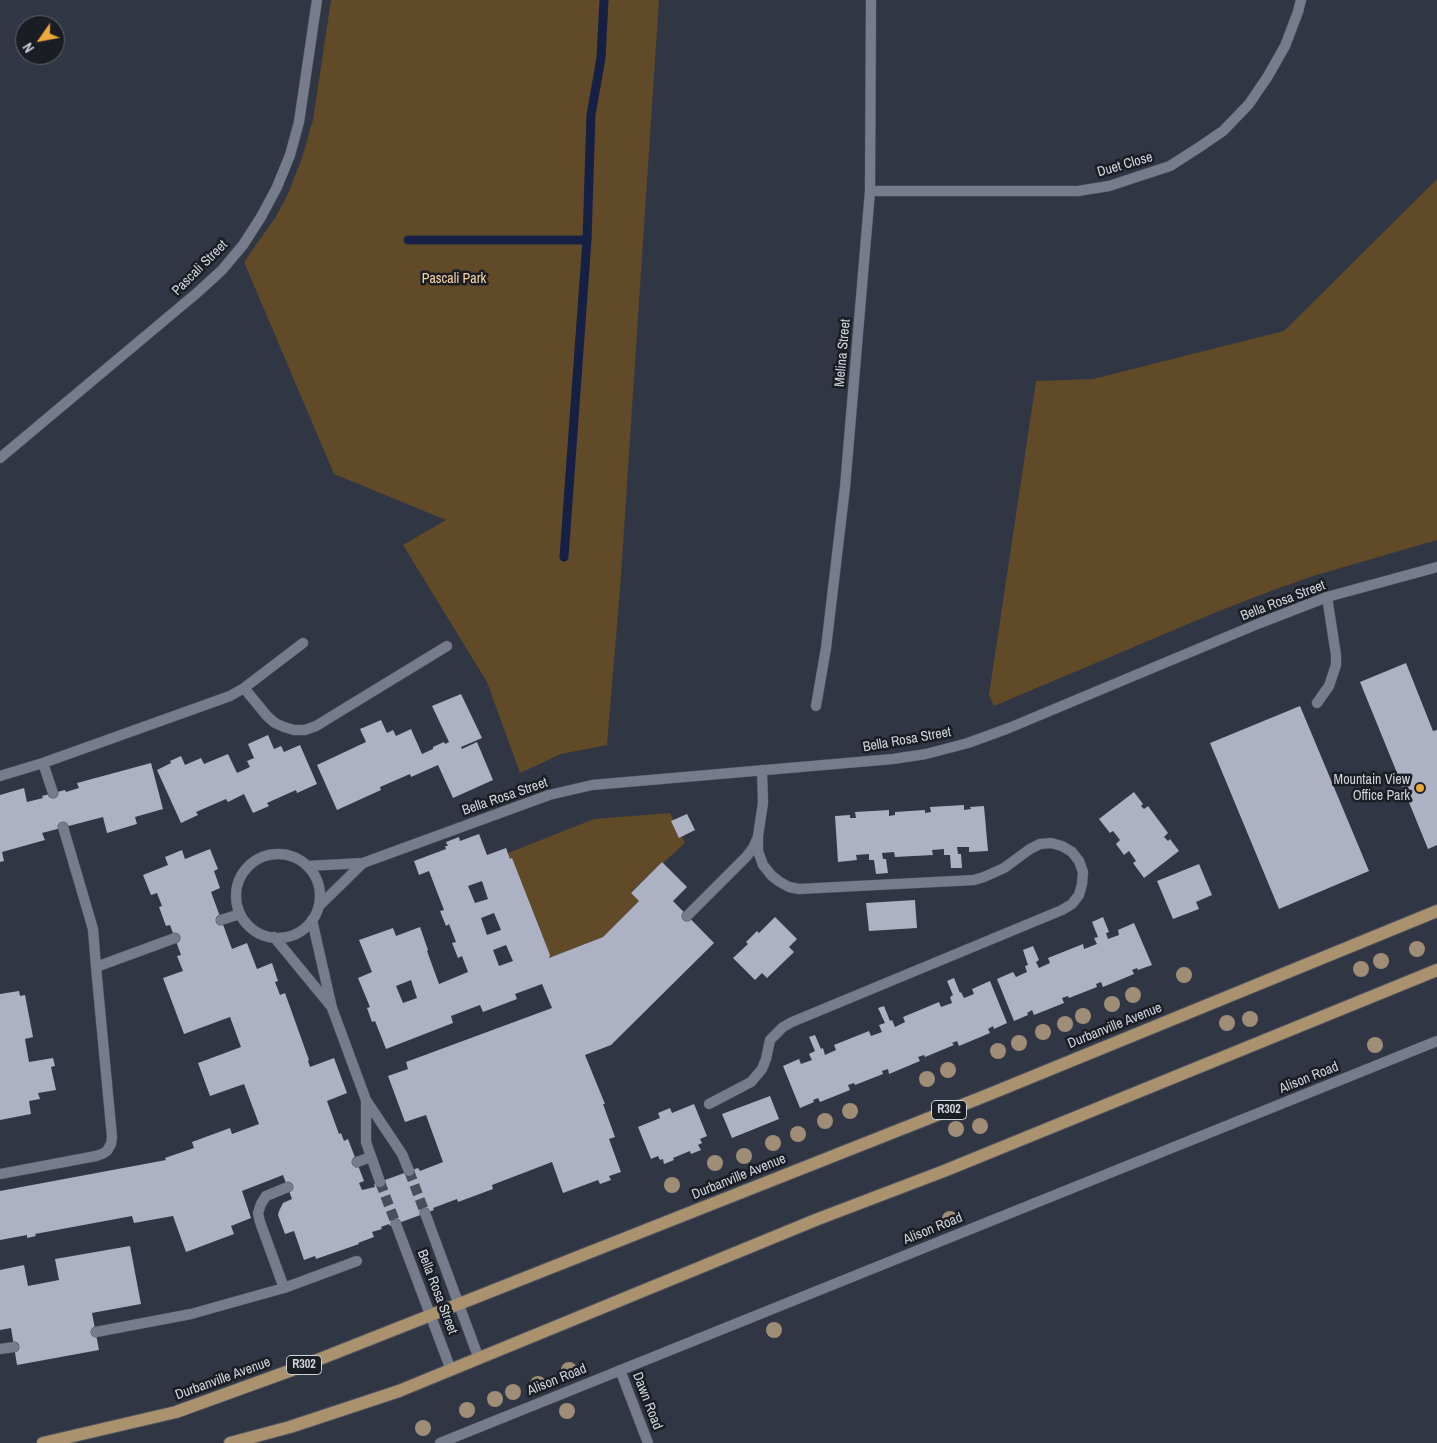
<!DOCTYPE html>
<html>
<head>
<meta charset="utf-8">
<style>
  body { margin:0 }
  #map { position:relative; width:1437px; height:1443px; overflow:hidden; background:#313644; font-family:"Archivo Narrow",sans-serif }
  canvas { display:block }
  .north { position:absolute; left:15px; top:15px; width:50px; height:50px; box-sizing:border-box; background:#1b1d24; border:1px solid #63666e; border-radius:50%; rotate:237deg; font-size:14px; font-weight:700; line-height:20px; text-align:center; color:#d0d4dd }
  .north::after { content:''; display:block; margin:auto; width:18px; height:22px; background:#ebaa39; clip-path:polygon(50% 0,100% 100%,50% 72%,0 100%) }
</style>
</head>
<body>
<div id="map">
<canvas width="1437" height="1443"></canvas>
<div class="north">N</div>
</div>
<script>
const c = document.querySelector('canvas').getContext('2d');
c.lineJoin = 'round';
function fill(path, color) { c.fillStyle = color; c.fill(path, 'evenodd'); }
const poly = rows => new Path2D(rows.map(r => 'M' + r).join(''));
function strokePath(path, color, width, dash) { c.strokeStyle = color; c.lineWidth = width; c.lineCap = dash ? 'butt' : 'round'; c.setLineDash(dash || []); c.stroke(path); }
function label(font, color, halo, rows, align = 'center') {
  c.font = font + ' "Archivo Narrow",sans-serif'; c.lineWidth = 5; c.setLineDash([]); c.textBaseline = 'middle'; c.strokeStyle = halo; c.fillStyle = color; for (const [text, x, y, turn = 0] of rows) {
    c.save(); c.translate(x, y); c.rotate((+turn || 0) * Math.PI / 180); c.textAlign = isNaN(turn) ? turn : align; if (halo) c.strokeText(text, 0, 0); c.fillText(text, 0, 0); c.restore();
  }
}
fill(poly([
  [331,0,659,0,620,590,607,745,561,754,520,773,487,682,403,545,446,520,334,474,244,262,275,218,288,194,302,158,313,120],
  [1437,179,1437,540,1313,576,1271,591,1219,611,994,706,989,695,1036,381,1093,379,1284,331],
  [670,813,685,843,663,863,662,862,631,892,639,901,603,937,549,958,508,853,594,819]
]), '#604a28');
strokePath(poly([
  [408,240,587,240],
  [564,557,587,240,591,115,601,58,604,0]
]), '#162045', 9);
fill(poly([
  [1406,663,1433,731,1437,730,1437,845,1428,849,1360,682],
  [461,694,482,738,461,747,462,749,477,742,493,780,453,798,438,765,411,777,410,774,380,787,381,790,337,810,317,765,366,742,360,729,381,720,387,733,393,730,396,736,411,729,422,754,433,749,433,747,444,742,445,744,449,742,432,706],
  [1300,706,1369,871,1279,909,1210,743],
  [268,735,274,749,281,746,284,752,300,745,317,784,297,793,296,790,267,803,269,806,253,813,244,794,228,802,226,799,196,812,198,815,181,823,157,770,171,763,170,761,181,756,185,765,201,758,204,764,228,754,237,773,250,767,247,761,254,758,248,744],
  [151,763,163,809,135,817,137,824,107,833,103,817,42,833,45,840,2,852,4,861,0,862,0,795,24,788,27,802,43,798,42,796,65,790,66,792,79,788,77,783],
  [1134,792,1143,804,1141,806,1144,809,1148,806,1168,833,1164,837,1168,841,1170,839,1179,851,1144,878,1133,863,1136,861,1129,851,1124,855,1116,844,1120,840,1113,831,1110,833,1099,819],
  [964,805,964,810,971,809,970,807,984,806,988,851,969,852,969,847,957,847,958,854,961,854,962,868,951,868,950,855,944,855,944,849,932,850,933,855,895,857,894,852,882,853,883,859,886,859,888,873,876,874,874,860,869,860,869,854,856,855,857,860,838,862,835,816,850,815,850,818,856,818,855,812,889,810,889,816,895,815,895,812,925,810,925,813,931,812,930,807],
  [687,814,695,830,679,838,671,821],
  [479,834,487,855,506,848,510,859,512,858,550,955,549,958,603,937,639,901,631,893,662,862,687,887,673,901,714,943,611,1045,585,1055,605,1104,603,1104,615,1137,609,1139,621,1172,609,1176,611,1180,600,1184,598,1180,563,1193,552,1162,492,1185,493,1189,458,1202,457,1199,433,1208,434,1210,396,1224,390,1226,389,1224,381,1227,382,1229,372,1232,374,1237,358,1243,359,1244,316,1259,315,1256,304,1260,294,1231,285,1234,278,1215,279,1211,283,1203,292,1199,283,1175,242,1191,251,1218,231,1226,234,1234,186,1252,173,1216,134,1223,132,1216,35,1234,36,1236,27,1238,27,1235,0,1240,0,1191,166,1160,165,1158,194,1148,192,1142,230,1128,232,1134,259,1124,244,1084,210,1096,198,1063,241,1047,230,1017,184,1034,163,978,183,971,177,956,181,955,170,925,166,926,159,907,162,906,157,893,151,895,143,875,168,865,165,857,182,850,185,859,210,849,218,869,214,871,220,888,211,892,232,949,247,943,257,969,272,963,278,981,275,982,280,995,285,993,309,1060,308,1061,310,1067,334,1058,347,1093,327,1101,339,1134,341,1133,344,1141,348,1139,364,1181,359,1183,362,1190,375,1187,374,1184,418,1168,420,1171,443,1162,426,1115,405,1122,388,1076,408,1069,406,1062,552,1008,542,984,515,994,517,999,483,1012,480,1005,451,1016,453,1023,386,1049,375,1021,372,1022,367,1008,370,1007,358,978,372,972,359,940,393,928,396,936,420,927,428,950,427,951,439,984,468,972,462,956,458,958,452,943,456,942,449,924,446,926,440,911,444,910,429,871,419,875,414,861,446,849,445,846,448,846,446,842,459,837,460,841],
  [482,881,488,899,475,903,468,886],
  [494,913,501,930,487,935,481,918],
  [506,945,513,961,499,966,493,950],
  [411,980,417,998,403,1003,396,986],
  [1199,864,1212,895,1196,902,1199,909,1173,919,1157,881],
  [915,900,917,928,869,931,866,903],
  [775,917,797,939,789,947,794,952,767,978,762,973,755,980,733,958,748,944,746,942,757,931,759,933],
  [1103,917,1109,932,1106,933,1108,939,1119,935,1118,930,1134,923,1152,965,1138,970,1137,968,1132,970,1134,974,1103,987,1101,982,1096,984,1097,987,1069,998,1068,996,1062,998,1064,1003,1034,1015,1032,1010,1027,1013,1028,1015,1014,1021,997,979,1013,972,1016,977,1027,972,1025,966,1028,965,1023,950,1033,946,1039,960,1036,962,1039,968,1050,963,1048,958,1083,944,1084,949,1097,944,1094,938,1098,937,1092,922],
  [954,978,960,993,961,992,964,998,974,994,972,989,990,981,1007,1023,994,1029,993,1026,988,1029,990,1033,959,1046,957,1041,952,1043,954,1045,925,1057,924,1055,918,1057,920,1061,889,1074,888,1069,882,1071,883,1074,855,1085,854,1083,848,1085,850,1090,820,1102,818,1098,813,1100,814,1102,800,1108,783,1066,799,1059,801,1064,812,1060,809,1054,815,1051,809,1037,815,1035,821,1049,823,1048,825,1055,836,1050,834,1045,869,1031,871,1036,882,1032,879,1025,885,1023,878,1008,884,1006,890,1021,892,1020,895,1027,905,1022,903,1017,939,1002,941,1007,952,1003,950,997,953,995,947,981],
  [19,991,20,996,25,995,33,1037,25,1039,29,1062,53,1058,55,1066,51,1067,56,1090,38,1093,40,1099,29,1101,31,1114,0,1120,0,994],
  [770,1096,779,1119,732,1138,722,1114],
  [694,1104,707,1136,700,1139,702,1143,698,1145,701,1150,691,1154,690,1151,673,1158,674,1160,664,1164,663,1159,660,1160,658,1156,651,1159,638,1127,660,1118,658,1113,670,1108,672,1113],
  [130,1246,141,1304,92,1313,99,1350,17,1365,11,1328,0,1330,0,1270,24,1265,28,1286,59,1280,55,1259]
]), '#acb2c3');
strokePath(poly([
  [409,1171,425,1213],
  [380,1182,396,1224]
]), '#494e5b', 10, [10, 5]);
const service = poly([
  [244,688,267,716,275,723,284,727,294,730,305,730,316,726,447,646],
  [1317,703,1329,686,1336,665,1336,655,1327,597],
  [43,763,53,793],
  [0,776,43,763,230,696,244,688,303,643],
  [63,827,93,929,96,967],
  [687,916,746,857,753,848,757,839],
  [221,920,240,914],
  [709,1104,751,1082,762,1069,766,1059,770,1040,783,1027,792,1022,1062,910,1072,904,1079,895,1082,884,1083,872,1079,861,1072,852,1062,846,1051,843,1040,844,1030,849,1004,868,984,877,974,880,799,889,789,887,780,882,772,876,763,865,758,851,758,836,763,803,762,770],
  [357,1162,371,1157],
  [0,1174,96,1156,102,1154,107,1151,111,1144,112,1137,96,967,175,938],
  [284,1288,260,1222,258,1213,261,1204,266,1196,288,1187],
  [96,1332,191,1314,284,1288,357,1261],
  [0,1349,14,1347]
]);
const minor = poly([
  [870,191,1078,191,1109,186,1170,166,1198,148,1223,131,1249,104,1268,76,1285,46,1298,12,1301,0],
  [0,458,198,292,222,270,243,245,261,217,277,187,290,155,299,122,317,0],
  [816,706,826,648,845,487,870,191,871,0],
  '236 896a42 42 0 1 1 84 0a42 42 0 1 1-84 0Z',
  [307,866,363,863,549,795,592,785,893,759,926,754,968,743,1009,728,1260,623,1327,597,1437,567],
  [319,906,363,863],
  [312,920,332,1008,366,1100,402,1154,409,1171],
  [274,937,330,1005],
  [366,1100,366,1142,380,1182],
  [425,1213,479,1359],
  [396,1224,451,1370],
  [620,1370,648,1443],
  [440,1443,1437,1041]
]);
const primary = poly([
  [43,1443,176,1412,292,1370,990,1094,1437,911],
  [230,1443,290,1427,399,1391,818,1219,944,1171,1437,970]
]);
strokePath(service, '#505460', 11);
strokePath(minor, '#505460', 11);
strokePath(primary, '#505460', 14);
strokePath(service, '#767c8c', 10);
strokePath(minor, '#767c8c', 10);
strokePath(primary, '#ab926f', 12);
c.fillStyle = '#a08d77';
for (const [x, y] of [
  [1417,949],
  [1381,961],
  [1361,969],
  [1184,975],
  [1133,995],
  [1112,1004],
  [1083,1016],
  [1250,1019],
  [1227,1023],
  [1065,1024],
  [1043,1032],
  [1019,1043],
  [1375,1045],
  [998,1051],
  [948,1070],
  [927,1079],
  [850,1111],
  [825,1121],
  [980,1126],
  [956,1129],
  [798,1134],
  [773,1143],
  [744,1156],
  [715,1163],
  [672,1185],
  [950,1219],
  [774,1330],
  [569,1370],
  [538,1384],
  [513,1392],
  [495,1399],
  [467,1410],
  [567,1411],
  [423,1428]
]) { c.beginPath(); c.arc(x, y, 8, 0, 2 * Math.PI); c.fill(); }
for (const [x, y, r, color] of [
  [1420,788,5,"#ebaa39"]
]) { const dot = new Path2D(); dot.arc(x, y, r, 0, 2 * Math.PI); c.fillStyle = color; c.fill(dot); strokePath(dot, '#1b1d24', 2); }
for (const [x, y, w] of [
  [949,1110,35],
  [304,1365,35]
]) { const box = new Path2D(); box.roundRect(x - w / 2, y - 9.5, w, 19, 4); c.fillStyle = '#1b1d24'; c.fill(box); strokePath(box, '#d0d4dd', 1); }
label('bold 12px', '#d0d4dd', null, [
  ["R302",949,1110],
  ["R302",304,1365]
]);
label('14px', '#d0d4dd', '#1b1d24', [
  ["Duet Close",1125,165,-16],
  ["Pascali Street",200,268,-45],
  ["Melina Street",843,353,-85],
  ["Bella Rosa Street",1283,601,-21],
  ["Bella Rosa Street",907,740,-10],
  ["Bella Rosa Street",505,797,-19],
  ["Durbanville Avenue",1115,1026,-22],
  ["Alison Road",1309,1078,-22],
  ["Durbanville Avenue",739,1177,-22],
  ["Alison Road",933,1229,-22],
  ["Bella Rosa Street",437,1292,69],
  ["Durbanville Avenue",223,1379,-20],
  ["Alison Road",557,1380,-22],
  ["Dawn Road",647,1401,69]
]);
label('14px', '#fad5a0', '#1b1d24', [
  ["Pascali Park",454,279]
]);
label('14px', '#d0d4dd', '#1b1d24', [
  ["Mountain View",1410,780],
  ["Office Park",1410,796]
], 'right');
</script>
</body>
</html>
